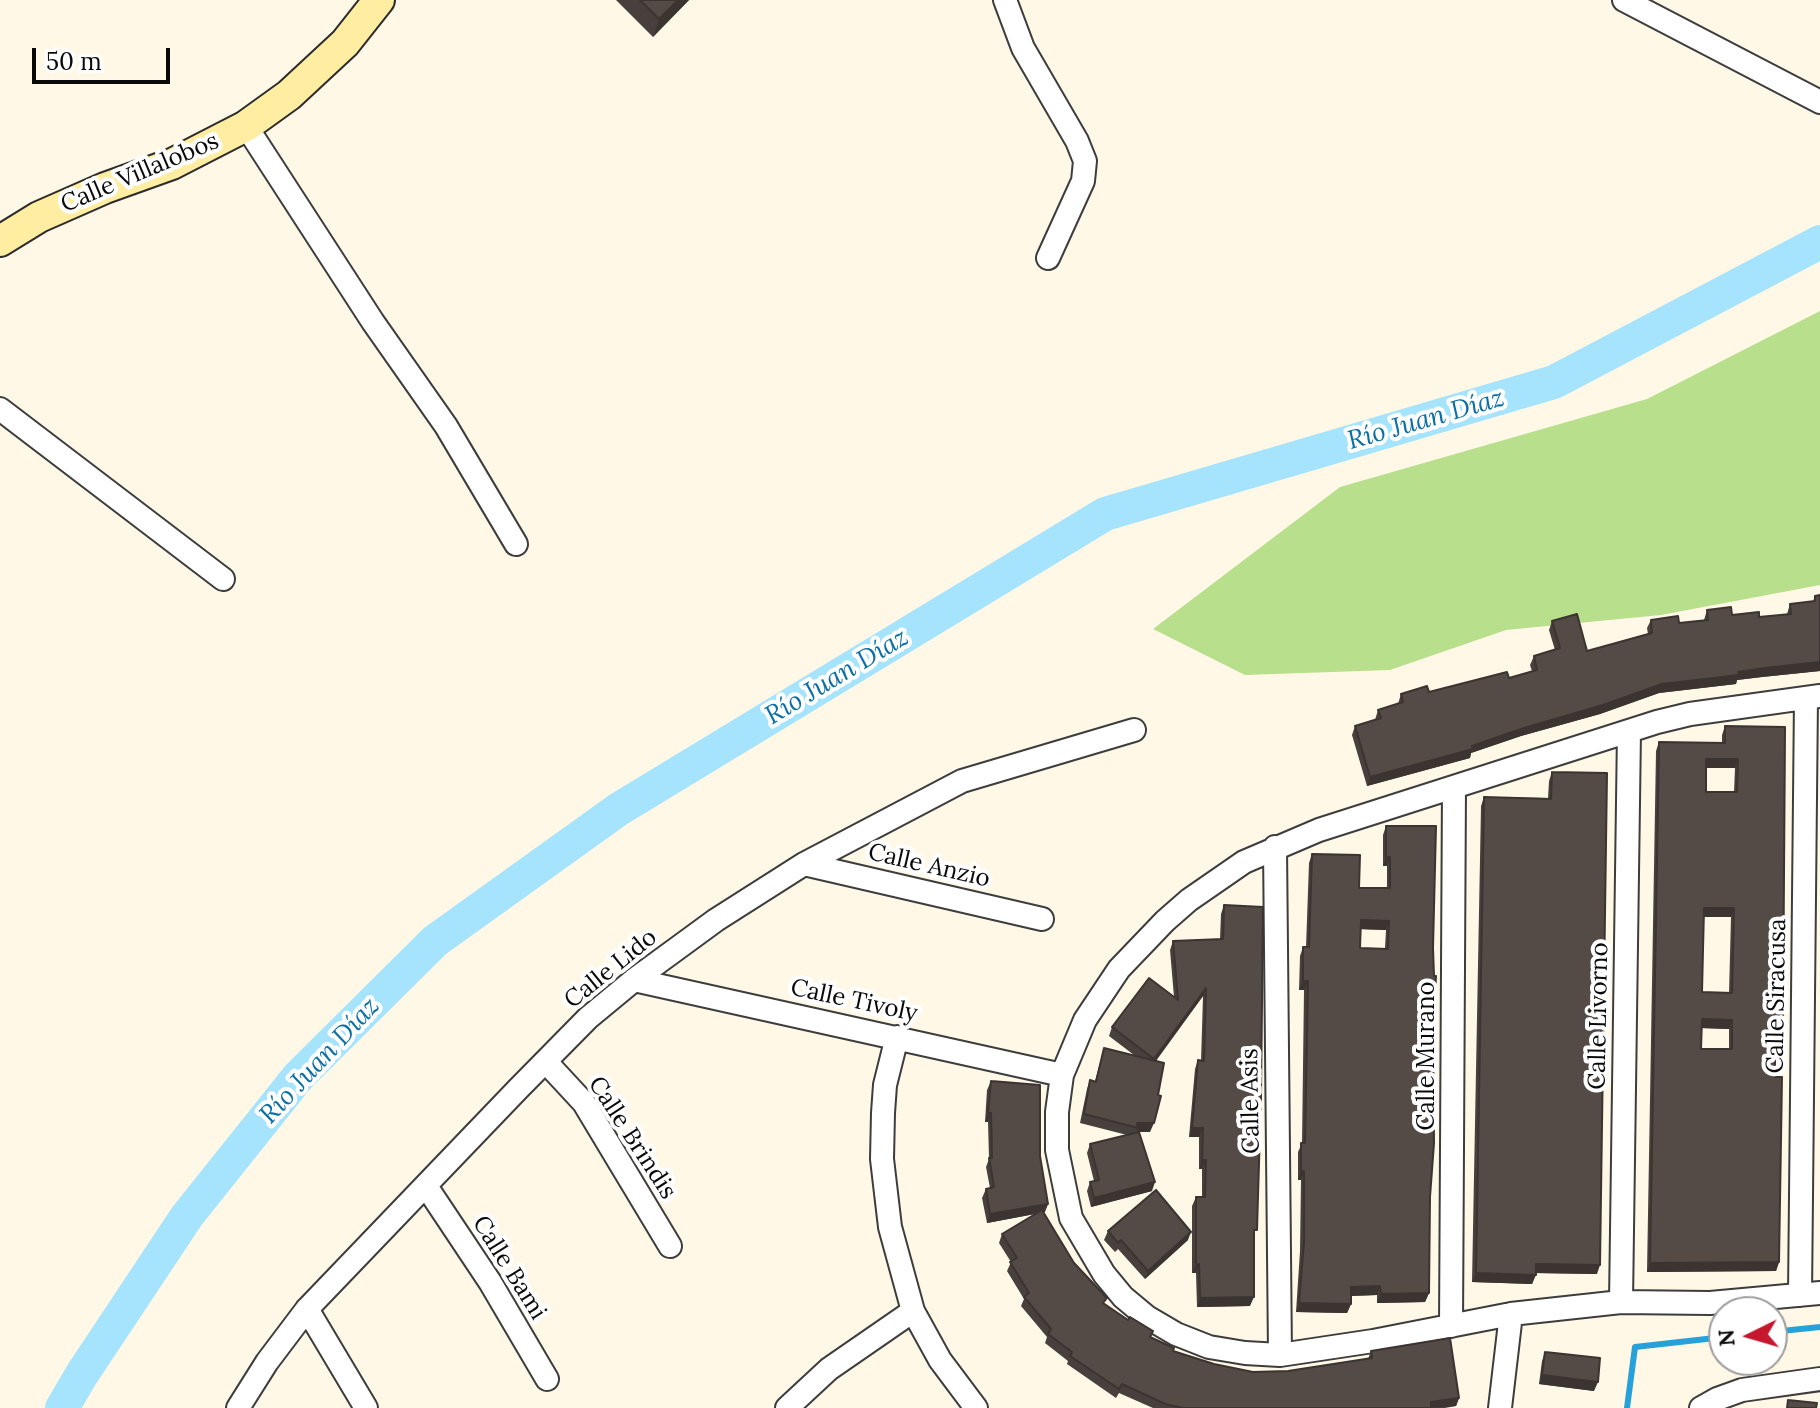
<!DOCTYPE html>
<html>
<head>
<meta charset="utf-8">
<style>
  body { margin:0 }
  #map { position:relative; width:1820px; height:1408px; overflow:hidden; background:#fff8e7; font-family:Lora,serif }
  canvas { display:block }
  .north { position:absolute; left:1708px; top:1296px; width:80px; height:80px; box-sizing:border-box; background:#fff; border:2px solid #9d9d9d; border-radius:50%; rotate:265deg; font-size:22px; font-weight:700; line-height:32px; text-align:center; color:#0a0a0a }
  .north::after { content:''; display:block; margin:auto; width:28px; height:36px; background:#c6172e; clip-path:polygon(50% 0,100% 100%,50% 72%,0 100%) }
  .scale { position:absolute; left:32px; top:48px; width:138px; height:36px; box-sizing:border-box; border:4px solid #0a0a0a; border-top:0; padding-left:10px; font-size:24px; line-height:28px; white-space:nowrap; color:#0a0a0a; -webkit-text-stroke:6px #fff; paint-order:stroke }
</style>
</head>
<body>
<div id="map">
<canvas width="1820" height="1408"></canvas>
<div class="north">N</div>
<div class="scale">50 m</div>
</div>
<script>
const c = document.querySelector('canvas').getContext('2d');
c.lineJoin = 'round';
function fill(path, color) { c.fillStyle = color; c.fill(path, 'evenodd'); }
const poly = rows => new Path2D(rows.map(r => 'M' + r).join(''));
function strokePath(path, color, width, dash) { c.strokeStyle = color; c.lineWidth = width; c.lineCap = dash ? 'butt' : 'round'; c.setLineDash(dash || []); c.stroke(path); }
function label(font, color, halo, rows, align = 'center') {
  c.font = font + ' Lora,serif'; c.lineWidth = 8; c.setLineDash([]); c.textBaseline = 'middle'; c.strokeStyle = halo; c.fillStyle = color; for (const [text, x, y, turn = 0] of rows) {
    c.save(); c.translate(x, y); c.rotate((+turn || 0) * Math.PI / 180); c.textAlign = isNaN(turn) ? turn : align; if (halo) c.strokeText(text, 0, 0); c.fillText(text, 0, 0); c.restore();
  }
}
fill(poly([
  [1820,311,1820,585,1661,615,1506,630,1390,670,1245,675,1153,629,1340,487,1647,399]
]), '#b8df8c');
strokePath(poly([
  [1772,1332,1820,1327],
  [1627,1408,1635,1347,1724,1337]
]), '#27a1da', 6);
strokePath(poly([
  [62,1408,82,1374,187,1216,298,1077,435,941,619,809,1105,514,1554,382,1820,242]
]), '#a6e3fc', 34);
const street = poly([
  [1005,0,1023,48,1077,141,1085,161,1083,181,1048,258],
  [1624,0,1820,102],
  [246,126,373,322,446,426,516,544],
  [0,409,223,579],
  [1820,696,1690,714,1657,722,1319,830,1244,862,1189,900,1165,921,1119,969,1085,1020,1062,1075,1057,1112,1057,1150,1071,1218,1104,1274,1123,1297,1147,1317,1176,1334,1209,1347,1245,1353,1280,1355,1373,1341,1511,1314,1621,1302,1710,1303,1820,1293],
  [1275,847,1280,1355],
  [804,864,1042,919],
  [634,980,1062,1075],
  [897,1037,885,1085,883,1113,882,1159,890,1227,913,1311,940,1360,976,1408],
  [546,1062,584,1103,670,1246],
  [426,1186,490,1282,547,1379],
  [1800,1295,1806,698],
  [1621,1302,1629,731],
  [307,1309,366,1408],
  [1451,1326,1454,787],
  [238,1408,267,1362,307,1309,518,1089,588,1018,634,980,716,920,804,864,962,781,1134,730],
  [787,1408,829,1369,913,1311],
  [1500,1408,1511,1314],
  [1701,1408,1717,1399,1742,1390,1820,1379]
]);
const secondary = poly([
  [0,241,39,217,105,188,172,164,246,126,289,95,345,43,379,0]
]);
strokePath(street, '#3d3d3d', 26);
strokePath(secondary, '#2c2c2c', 34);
strokePath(street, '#fff', 22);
strokePath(secondary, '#ffeda2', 30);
fill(poly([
  [616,0,689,0,653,37],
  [1820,595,1820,671,1762,677,1737,680,1736,684,1659,693,1600,714,1521,736,1471,753,1470,758,1367,786,1352,735,1355,726,1375,720,1378,710,1398,704,1401,694,1429,692,1509,678,1532,671,1530,665,1534,656,1555,650,1549,630,1552,621,1587,651,1648,634,1647,628,1651,620,1679,623,1704,620,1707,610,1732,615,1759,617,1787,614,1790,604,1813,601,1815,596],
  [1725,726,1785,727,1781,1045,1778,1054,1775,1054,1779,1262,1776,1271,1647,1272,1656,751,1659,742,1722,743,1722,735],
  [1706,768,1735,768,1734,792,1706,792],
  [1704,917,1731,917,1729,993,1702,992],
  [1702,1028,1729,1029,1729,1049,1701,1049],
  [1552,772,1597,1274,1536,1273,1532,1284,1472,1282,1481,806,1484,797,1548,798,1549,781],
  [1386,826,1433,948,1429,1293,1425,1302,1377,1303,1377,1295,1351,1296,1351,1304,1347,1313,1296,1312,1300,1251,1301,1180,1298,1180,1298,1152,1302,1143,1304,990,1299,990,1300,956,1303,947,1306,947,1309,863,1312,854,1359,888,1387,888,1387,866,1383,866,1383,835],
  [1360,929,1386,930,1385,948,1360,948],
  [1224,905,1254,1238,1250,1306,1197,1307,1196,1273,1192,1273,1192,1206,1196,1197,1202,1197,1202,1169,1199,1169,1199,1137,1189,1137,1195,1069,1198,1060,1201,1061,1203,996,1156,1061,1150,1132,1139,1132,1152,1191,1091,1207,1087,1191,1090,1182,1094,1181,1087,1153,1090,1144,1127,1135,1080,1123,1087,1089,1090,1080,1095,1081,1104,1048,1134,1055,1109,1036,1112,1027,1174,997,1170,950,1173,941,1220,939,1221,914],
  [991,1081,1040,1156,1048,1204,1044,1213,1074,1263,1105,1304,1151,1338,1173,1351,1214,1364,1253,1372,1288,1371,1368,1359,1371,1351,1459,1398,1456,1406,1445,1408,1153,1408,1119,1393,1116,1398,1067,1364,1068,1361,1045,1343,1047,1337,1021,1306,1024,1299,1007,1271,1011,1262,999,1243,1002,1234,1035,1214,987,1223,982,1198,986,1189,990,1188,986,1167,989,1159,988,1122,985,1122,987,1090],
  [1108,1231,1188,1240,1145,1279,1118,1249,1115,1252,1104,1240],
  [1545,1352,1594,1391,1539,1384,1542,1361]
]), '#48403c');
fill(poly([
  [678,0,689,0,653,37,659,19],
  [1820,662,1820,671,1762,677,1737,680,1736,684,1659,693,1600,714,1521,736,1471,753,1470,758,1367,786,1370,777,1662,684,1765,668],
  [1706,759,1738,759,1735,768,1703,768],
  [1386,857,1390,857,1387,866,1383,866],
  [1704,908,1734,908,1731,917,1701,917],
  [1361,920,1389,921,1386,930,1357,929],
  [1303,981,1308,981,1304,990,1299,990],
  [1206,988,1203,996,1150,1068,1154,1059],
  [1702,1019,1732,1020,1729,1029,1699,1028],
  [1775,1045,1781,1045,1778,1054,1771,1054],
  [988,1113,991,1113,988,1122,985,1122],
  [1137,1123,1154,1123,1150,1132,1137,1132,1138,1128],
  [1192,1128,1203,1128,1199,1137,1189,1137],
  [1202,1160,1206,1160,1202,1169,1199,1169],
  [1301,1171,1304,1171,1301,1180,1298,1180],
  [1155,1182,1152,1191,1091,1207,1094,1198],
  [1048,1204,1045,1212,987,1223,990,1214],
  [1191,1232,1188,1240,1145,1279,1148,1271],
  [1779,1262,1776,1271,1647,1272,1650,1263],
  [1199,1264,1196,1273,1192,1273,1196,1265],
  [1536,1264,1600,1265,1597,1274,1533,1273],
  [1476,1273,1536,1275,1532,1284,1472,1282],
  [1380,1286,1377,1295,1348,1296,1351,1287],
  [1429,1293,1425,1302,1377,1303,1381,1294],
  [1254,1297,1250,1306,1197,1307,1200,1298],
  [1299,1303,1351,1304,1347,1313,1296,1312],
  [1542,1375,1598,1382,1594,1391,1539,1384],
  [1459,1398,1456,1406,1429,1408,1431,1402]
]), '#3b3431');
const building = poly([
  [640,0,678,0,659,19,640,0],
  [1820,595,1820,662,1765,668,1738,672,1739,675,1662,684,1603,705,1524,728,1472,746,1473,749,1370,777,1355,726,1381,718,1378,710,1403,702,1401,694,1427,686,1429,692,1507,672,1509,678,1537,670,1534,656,1560,648,1552,621,1577,614,1587,651,1652,633,1651,620,1678,616,1679,623,1708,620,1707,610,1731,607,1732,615,1759,612,1759,617,1791,614,1790,604,1815,601,1815,596,1820,595],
  [1725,726,1785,727,1783,1020,1781,1045,1775,1045,1775,1077,1782,1077,1779,1262,1650,1263,1659,742,1725,743,1725,726],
  [1706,759,1738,759,1737,792,1706,792,1706,759],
  [1704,908,1734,908,1732,993,1702,992,1704,908],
  [1702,1019,1732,1020,1732,1049,1701,1049,1702,1019],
  [1552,772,1607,773,1600,1265,1536,1264,1536,1275,1476,1273,1484,797,1551,799,1552,772],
  [1386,826,1436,826,1433,948,1434,976,1436,976,1433,1032,1434,1143,1430,1197,1429,1293,1381,1294,1380,1286,1351,1287,1351,1304,1299,1303,1304,1242,1304,1171,1301,1171,1301,1143,1305,1143,1308,981,1303,981,1303,947,1309,947,1312,854,1360,855,1359,888,1390,888,1390,857,1386,857,1386,826],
  [1361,920,1389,921,1388,949,1360,948,1361,920],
  [1224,905,1263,907,1261,1096,1257,1230,1254,1230,1254,1297,1200,1298,1199,1264,1196,1265,1196,1197,1205,1197,1206,1160,1202,1160,1203,1128,1192,1128,1198,1060,1204,1061,1206,988,1154,1059,1112,1027,1149,978,1178,1000,1173,941,1223,939,1224,905],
  [1104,1048,1164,1063,1158,1095,1161,1096,1154,1123,1137,1123,1138,1128,1084,1114,1090,1080,1096,1082,1104,1048],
  [991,1081,1040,1085,1040,1156,1048,1204,990,1214,986,1189,994,1187,989,1158,992,1158,991,1113,988,1113,991,1081],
  [1139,1132,1155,1182,1094,1198,1090,1182,1099,1180,1090,1144,1139,1132],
  [1156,1190,1191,1232,1148,1271,1121,1240,1118,1243,1108,1231,1156,1190],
  [1042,1210,1074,1263,1107,1298,1103,1303,1128,1320,1130,1317,1153,1331,1150,1337,1174,1348,1173,1351,1214,1364,1253,1372,1288,1371,1372,1358,1371,1351,1450,1338,1459,1398,1431,1402,1431,1408,1183,1408,1165,1404,1122,1384,1119,1389,1070,1356,1072,1352,1048,1334,1051,1329,1024,1297,1029,1293,1010,1262,1017,1258,1002,1234,1042,1210],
  [1545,1352,1600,1358,1598,1382,1542,1375,1545,1352],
  [1788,1400,1817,1403,1816,1408,1787,1408,1788,1400]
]);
fill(building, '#544a46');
strokePath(building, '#3b3431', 2);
label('24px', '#0a0a0a', '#fff', [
  ["Calle Villalobos",140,173,-23],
  ["Calle Anzio",929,866,13],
  ["Calle Lido",611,969,-39],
  ["Calle Siracusa",1777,996,-89],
  ["Calle Tivoly",854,1001,12],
  ["Calle Livorno",1599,1016,-89],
  ["Calle Murano",1427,1056,-90],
  ["Calle Asis",1251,1101,-91],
  ["Calle Brindis",632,1138,57],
  ["Calle Bami",509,1268,58]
]);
label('italic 26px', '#0a6fa6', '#fff', [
  ["Río Juan Díaz",1426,420,-16],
  ["Río Juan Díaz",837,677,-31],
  ["Río Juan Díaz",320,1061,-47]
]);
</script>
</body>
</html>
